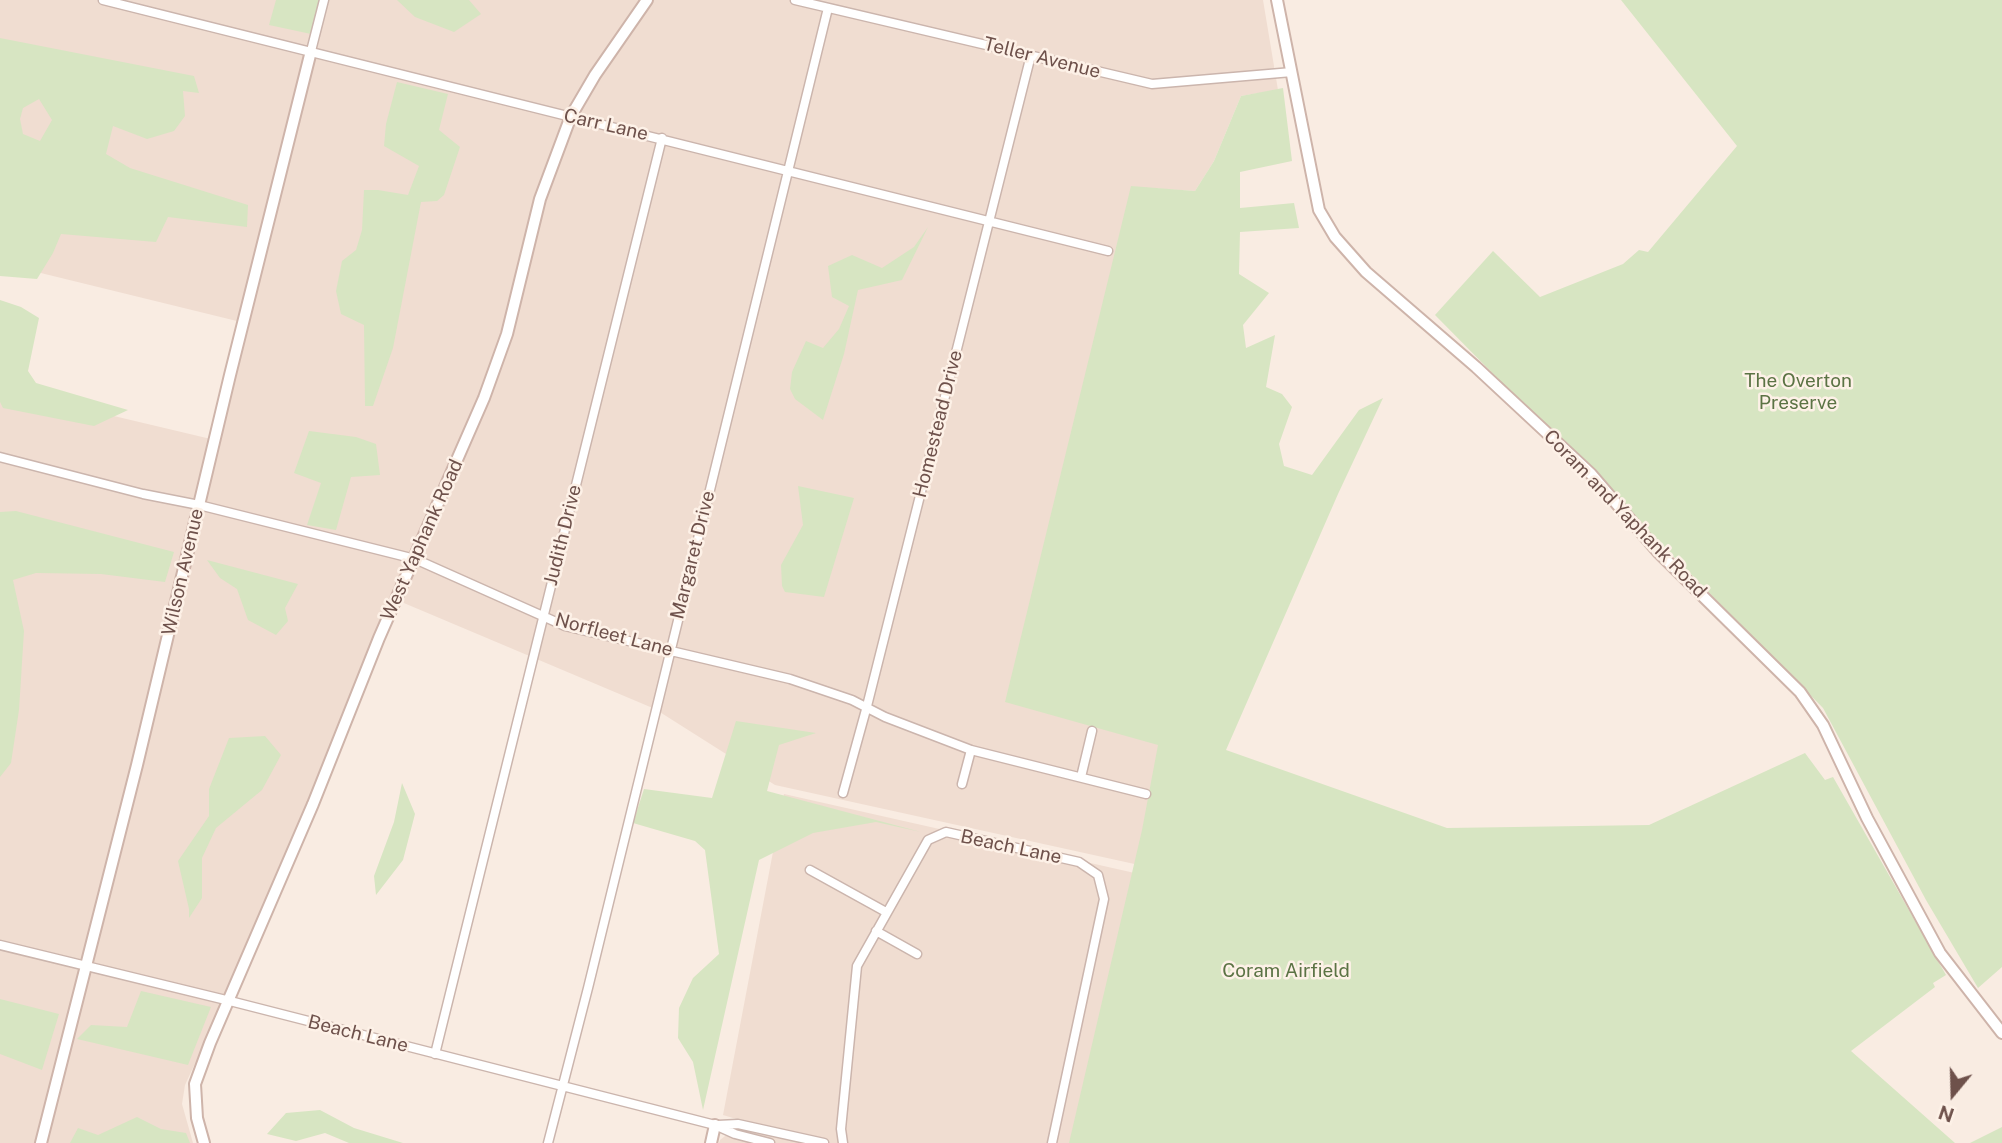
<!DOCTYPE html>
<html>
<head>
<meta charset="utf-8">
<style>
  body { margin:0 }
  #map { position:relative; width:2002px; height:1143px; overflow:hidden; background:#f9ece2; font-family:"Public Sans",sans-serif }
  canvas { display:block }
  .north { position:absolute; left:1918px; top:1059px; width:70px; height:70px; -webkit-text-stroke:5px #fdf1e7; paint-order:stroke; rotate:199deg; font-size:19px; font-weight:700; line-height:28px; text-align:center; color:#6e514b }
  .north::after { content:''; display:block; margin:auto; width:24px; height:32px; background:#6e514b; clip-path:polygon(50% 0,100% 100%,50% 72%,0 100%) }
</style>
</head>
<body>
<div id="map">
<canvas width="2002" height="1143"></canvas>
<div class="north">N</div>
</div>
<script>
const c = document.querySelector('canvas').getContext('2d');
c.lineJoin = 'round';
function fill(path, color) { c.fillStyle = color; c.fill(path, 'evenodd'); }
const poly = rows => new Path2D(rows.map(r => 'M' + r).join(''));
function strokePath(path, color, width, dash) { c.strokeStyle = color; c.lineWidth = width; c.lineCap = dash ? 'butt' : 'round'; c.setLineDash(dash || []); c.stroke(path); }
function label(font, color, halo, rows, align = 'center') {
  c.font = font + ' "Public Sans",sans-serif'; c.lineWidth = 5; c.setLineDash([]); c.textBaseline = 'middle'; c.strokeStyle = halo; c.fillStyle = color; for (const [text, x, y, turn = 0] of rows) {
    c.save(); c.translate(x, y); c.rotate((+turn || 0) * Math.PI / 180); c.textAlign = isNaN(turn) ? turn : align; if (halo) c.strokeText(text, 0, 0); c.fillText(text, 0, 0); c.restore();
  }
}
fill(poly([
  [0,0,1263,0,1278,90,1241,96,1214,161,1195,191,1131,187,1165,741,1139,865,775,785,655,709,392,598,228,992,185,1085,182,1104,193,1143,0,1143,0,315,17,393,215,440,245,323,0,263],
  [784,794,1148,876,1076,1143,719,1143,720,1140,729,1133,748,1138,753,1124,723,1115]
]), '#f0ddd1');
fill(poly([
  [276,0,319,0,311,34,269,25],
  [397,0,469,0,481,14,454,32,415,17],
  [1621,0,2002,0,2002,967,1978,988,1926,900,1823,708,1435,315,1493,251,1540,297,1623,264,1639,250,1648,252,1737,146],
  [0,38,194,76,199,93,183,91,185,116,174,131,147,139,113,126,106,154,130,168,248,205,247,227,168,217,156,242,61,234,53,253,37,279,0,276],
  [39,99,52,120,40,141,23,134,20,119,23,108],
  [397,82,448,94,439,130,460,147,444,195,437,201,421,202,393,348,373,406,365,406,364,325,341,314,336,291,342,261,356,250,362,230,364,190,378,190,408,195,419,166,384,146,386,124],
  [1283,88,1292,161,1240,172,1240,208,1294,203,1299,228,1240,232,1239,274,1269,293,1243,325,1246,348,1275,335,1266,387,1282,394,1292,407,1279,444,1284,466,1312,475,1359,410,1383,398,1338,494,1226,750,1447,828,1649,825,1805,753,1825,780,1833,777,1946,975,1933,983,1935,987,1851,1051,1955,1143,1069,1143,1142,830,1158,745,1005,702,1131,186,1195,191,1214,161,1241,96],
  [928,227,902,280,858,290,844,354,823,420,795,399,790,389,792,372,806,341,823,348,839,329,849,306,832,297,828,266,852,255,882,268,914,247],
  [0,300,21,307,39,318,28,371,36,383,128,410,94,426,3,408,0,402],
  [309,431,356,437,376,444,380,475,351,477,336,530,307,525,321,483,294,473],
  [798,486,854,498,824,597,785,592,782,586,781,565,803,525],
  [16,511,174,552,165,582,101,574,36,573,13,580,24,631,19,710,11,763,0,777,0,512],
  [207,560,298,584,285,608,288,621,276,635,248,620,237,589,220,578],
  [736,721,816,733,779,745,767,791,921,832,876,822,813,833,759,860,703,1110,693,1062,678,1038,679,1008,693,978,719,954,705,850,695,841,633,823,644,789,712,798],
  [265,736,281,755,262,790,216,828,202,858,202,898,189,918,189,909,178,861,209,816,209,789,229,738],
  [402,783,415,814,403,860,376,895,374,876,394,822],
  [141,991,211,1007,188,1065,77,1039,91,1025,127,1027],
  [0,999,59,1014,42,1070,0,1054],
  [320,1110,354,1128,403,1143,349,1143,325,1133,296,1141,267,1134,286,1113],
  [137,1117,161,1129,186,1133,190,1143,70,1143,78,1128,98,1135],
  [2002,1127,2002,1143,1970,1143]
]), '#d7e5c2');
const street = poly([
  [103,0,1108,251],
  [795,0,1152,84,1292,72],
  [311,51,324,0],
  [0,457,143,494,199,505,415,559,565,626,790,679,852,700,885,717,971,750,1146,794],
  [1081,777,1092,731],
  [962,784,971,750],
  [843,793,867,706,1031,55],
  [810,870,886,912],
  [876,931,917,954],
  [0,945,230,1001,715,1125,735,1134,770,1143],
  [435,1054,662,138],
  [718,1125,738,1124,824,1143],
  [548,1143,588,988,828,8],
  [843,1143,841,1129,857,966,928,840,946,832,1079,862,1098,875,1104,899,1052,1143]
]);
const secondary = poly([
  [1277,0,1319,210,1335,237,1366,272,1476,367,1591,474,1658,552,1800,692,1823,725,1867,818,1940,953,2002,1033],
  [41,1143,137,765,230,375,311,51],
  [204,1143,197,1118,195,1084,210,1043,313,804,379,638,484,398,507,334,540,199,571,116,595,75,647,0],
  [711,1143,715,1125]
]);
strokePath(street, '#cbb5ad', 11);
strokePath(secondary, '#ceb4aa', 14);
strokePath(street, '#fff', 8);
strokePath(secondary, '#fff', 10);
label('19px', '#6e514b', '#fdf1e7', [
  ["Teller Avenue",1042,58,14],
  ["Carr Lane",606,125,13],
  ["Homestead Drive",938,424,-76],
  ["Coram and Yaphank Road",1625,514,46],
  ["Judith Drive",563,535,-76],
  ["West Yaphank Road",422,540,-66],
  ["Margaret Drive",693,555,-76],
  ["Wilson Avenue",183,572,-77],
  ["Norfleet Lane",614,635,15],
  ["Beach Lane",1011,847,12],
  ["Beach Lane",358,1034,14]
]);
label('19px', '#5b7344', '#fdf1e7', [
  ["The Overton",1798,381],
  ["Preserve",1798,403],
  ["Coram Airfield",1286,971]
]);
</script>
</body>
</html>
